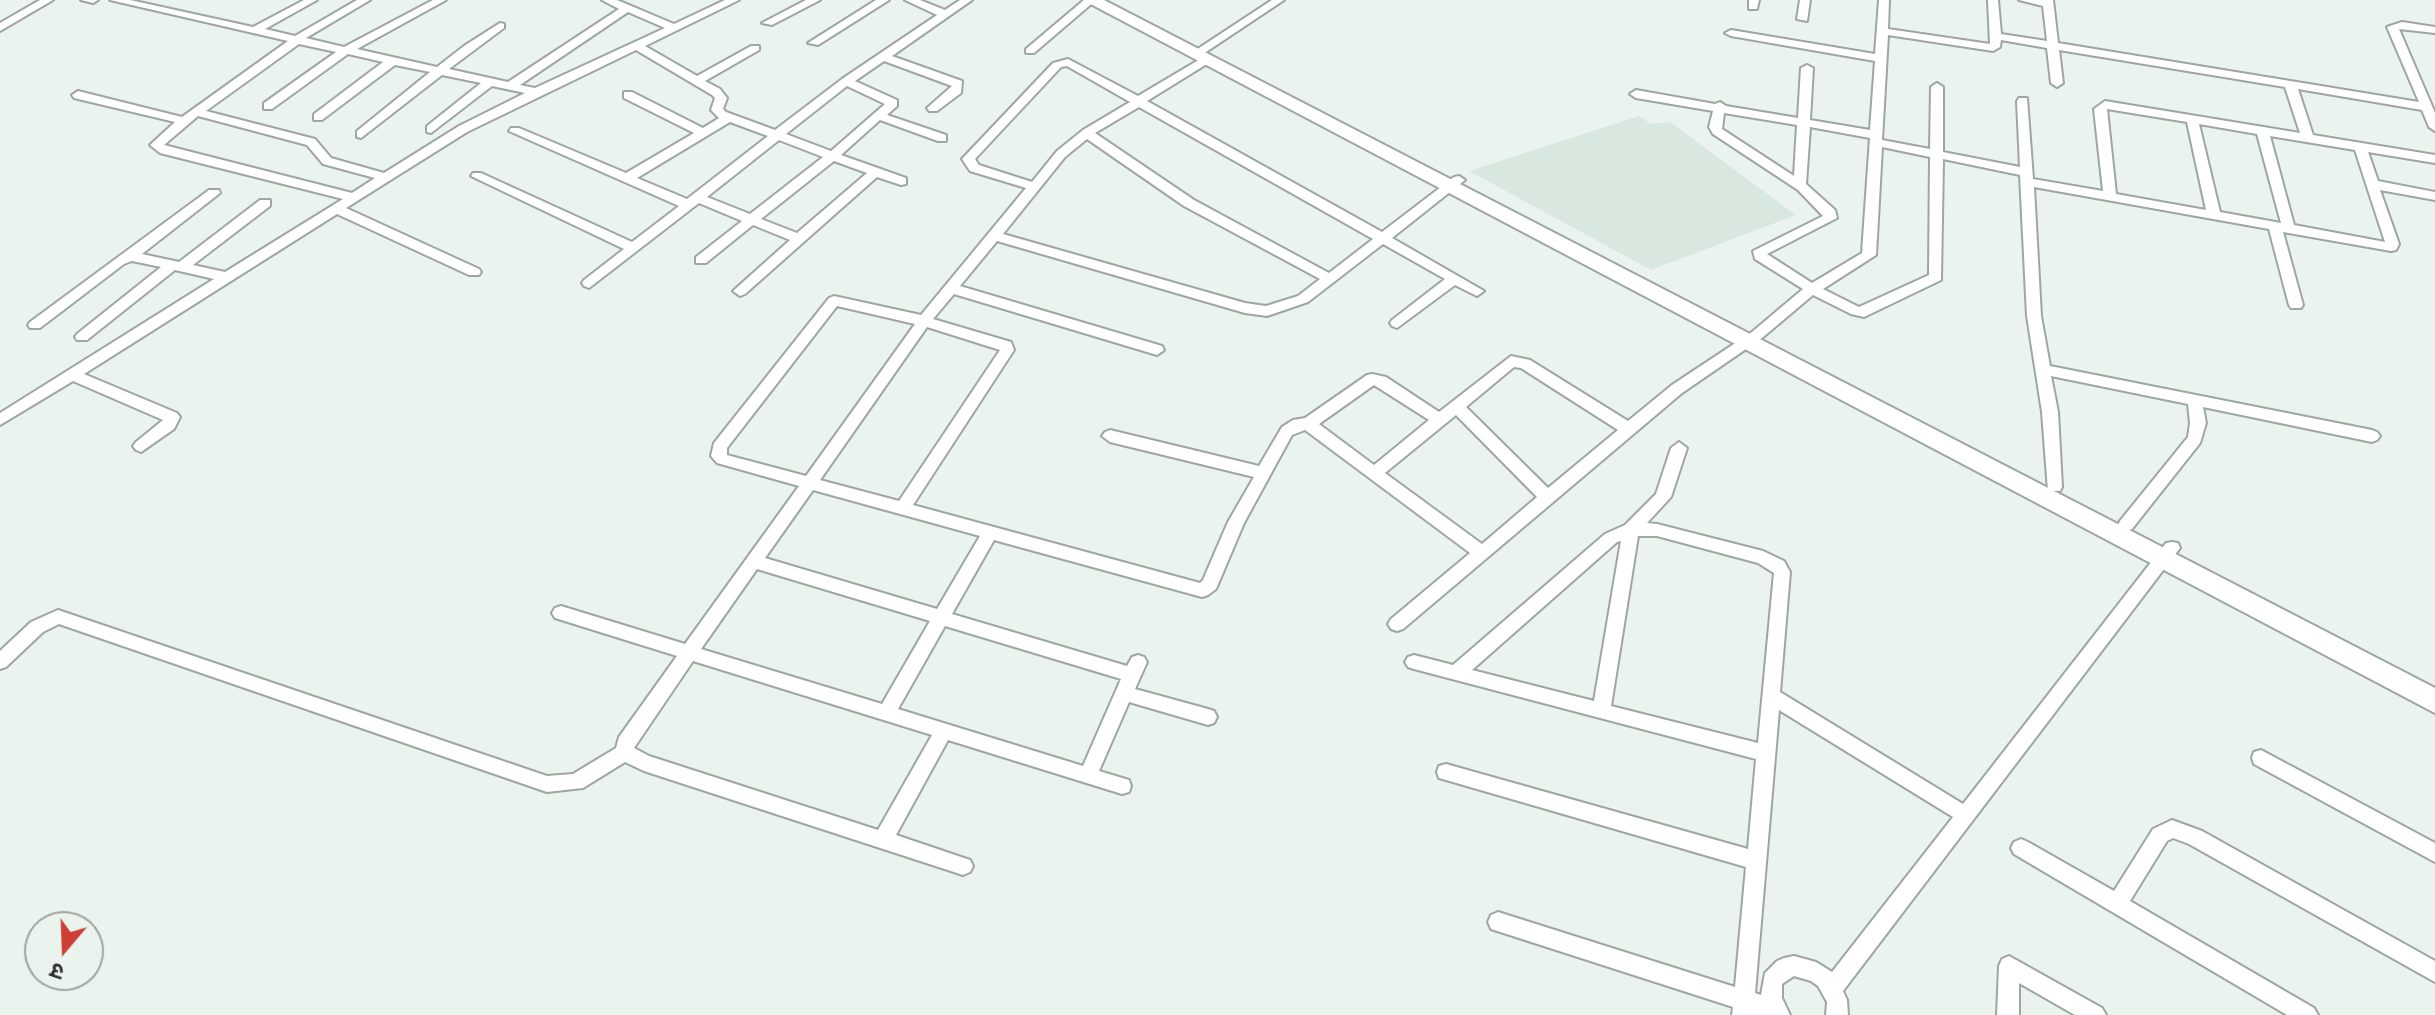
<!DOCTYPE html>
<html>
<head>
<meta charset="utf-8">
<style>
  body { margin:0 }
  #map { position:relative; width:2435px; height:1015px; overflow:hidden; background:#ebf3ee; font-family:"Archivo Narrow","Noto Sans Devanagari",sans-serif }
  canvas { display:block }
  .north { position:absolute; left:24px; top:911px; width:80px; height:80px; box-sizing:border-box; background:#ebf3ee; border:2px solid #9ea4a0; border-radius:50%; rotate:199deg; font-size:22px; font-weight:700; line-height:32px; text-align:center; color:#2a2d2b }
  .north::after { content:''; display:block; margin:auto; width:28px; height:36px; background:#cc3e36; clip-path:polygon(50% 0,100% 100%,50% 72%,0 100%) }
</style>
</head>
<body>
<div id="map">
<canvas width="2435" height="1015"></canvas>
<div class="north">उ</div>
</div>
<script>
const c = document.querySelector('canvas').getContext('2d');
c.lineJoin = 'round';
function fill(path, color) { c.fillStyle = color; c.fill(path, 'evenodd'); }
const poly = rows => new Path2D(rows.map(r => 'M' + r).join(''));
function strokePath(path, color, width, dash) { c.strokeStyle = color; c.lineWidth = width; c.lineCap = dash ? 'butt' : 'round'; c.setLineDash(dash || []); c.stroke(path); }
fill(poly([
  [1639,116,1651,124,1670,122,1796,215,1651,270,1469,171]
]), '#d9e8de');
const minor = poly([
  [40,0,53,0,0,31,0,23,40,0],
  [81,0,98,0,93,3,81,0],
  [110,0,130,0,253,27,304,0,317,0,265,29,295,36,357,0,370,0,306,38,344,47,433,0,446,0,357,49,437,67,464,46,500,23,504,24,504,28,449,69,508,82,619,9,602,0,617,0,674,24,725,0,739,0,645,46,697,76,751,46,759,46,759,50,705,81,720,89,727,98,723,109,726,112,775,130,842,79,937,15,905,0,920,0,945,10,960,0,972,0,892,56,962,81,961,93,937,111,929,111,927,108,952,86,884,61,855,81,897,100,897,106,887,115,946,135,946,141,938,141,880,120,841,155,906,178,906,184,901,185,877,177,745,294,740,296,733,291,790,240,753,225,706,263,696,263,696,257,742,221,699,203,589,288,584,286,582,283,584,280,624,249,471,176,473,173,481,173,632,242,679,206,509,131,511,128,519,128,626,173,694,133,624,98,624,92,632,92,703,128,719,118,711,110,715,98,712,95,636,50,467,132,346,208,479,269,481,272,479,275,469,275,337,214,84,374,177,413,180,417,174,429,141,452,136,450,133,446,136,442,163,420,73,381,0,425,0,413,214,279,175,270,87,340,77,340,75,337,77,334,161,267,132,261,124,264,40,328,30,328,28,325,30,322,209,190,219,190,220,193,142,254,179,262,260,200,270,200,270,206,193,265,225,272,343,199,160,153,150,145,175,122,74,98,72,95,78,91,182,117,288,41,110,0],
  [628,12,665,28,535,88,520,85,628,12],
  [299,44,336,52,264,103,264,109,272,109,348,54,383,62,314,114,314,120,322,120,395,65,430,72,357,131,357,137,361,138,442,75,481,83,427,126,427,132,431,133,492,86,525,93,459,126,384,173,331,158,315,139,206,111,299,44],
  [847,86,885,104,831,151,786,134,847,86],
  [198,116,307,145,323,164,375,178,352,193,164,145,198,116],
  [730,122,768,136,687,199,637,178,730,122],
  [779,140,823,157,750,214,707,197,779,140],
  [834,161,867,173,797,233,761,219,834,161],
  [806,0,820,0,772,25,762,23,806,0],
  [876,0,889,0,818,45,808,43,876,0],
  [1084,0,1096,0,1034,53,1026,53,1026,49,1084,0],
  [1272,0,1284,0,1200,56,1190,54,1272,0],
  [1749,0,1759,0,1757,9,1749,9,1749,0],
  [1800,0,1810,0,1807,21,1797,19,1800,0],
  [1879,0,1889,0,1888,29,1990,44,1988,0,1998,0,2001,34,2047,41,2043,6,2019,0,2053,0,2058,43,2419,102,2387,27,2402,22,2435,27,2435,33,2399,29,2435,113,2435,131,2429,127,2422,110,2298,89,2313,135,2435,155,2435,163,2368,152,2378,181,2435,192,2435,200,2380,190,2399,244,2396,250,2391,251,2283,232,2303,305,2301,308,2291,308,2289,305,2269,229,2034,187,2041,316,2050,366,2372,430,2377,432,2380,436,2377,440,2372,442,2203,407,2206,423,2200,443,2132,529,2126,531,2120,529,2118,525,2120,521,2188,437,2190,423,2188,404,2051,376,2058,412,2062,487,2060,491,2048,491,2042,412,2027,316,2020,175,1943,159,1941,280,1864,317,1851,314,1813,295,1762,338,1682,393,1403,629,1397,631,1391,629,1388,624,1391,619,1470,553,1305,430,1292,435,1244,523,1216,589,1208,595,1202,597,994,540,952,614,1127,666,1132,657,1138,655,1144,657,1147,662,1135,689,1208,709,1214,711,1217,717,1214,723,1208,725,1129,702,1099,771,1129,780,1131,786,1129,792,1122,794,948,740,896,835,970,860,973,866,970,872,963,875,644,771,625,762,583,788,547,792,59,624,43,632,6,667,0,669,0,651,31,622,58,610,547,776,573,774,616,748,619,737,677,656,555,618,552,613,555,608,561,606,685,644,799,486,717,463,711,456,714,443,829,298,834,296,921,315,1026,188,970,171,962,159,1053,63,1068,59,1138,96,1202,58,1210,58,1210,62,1147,101,1382,232,1454,177,1459,176,1465,180,1392,238,1484,291,1477,296,1455,285,1397,328,1392,326,1390,323,1392,320,1445,279,1383,244,1308,302,1267,316,1245,313,997,241,960,286,1162,346,1164,350,1157,355,954,294,933,319,1011,342,1014,350,913,505,1200,583,1203,580,1228,522,1254,477,1110,442,1102,436,1105,432,1110,430,1259,466,1282,427,1293,420,1305,418,1367,375,1372,374,1386,377,1439,412,1511,356,1530,360,1628,421,1672,385,1752,332,1803,289,1755,259,1753,251,1823,216,1798,190,1713,134,1709,127,1713,111,1636,98,1630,94,1636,90,1715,104,1720,102,1726,106,1798,118,1801,68,1807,65,1813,68,1810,120,1870,130,1875,61,1731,36,1725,33,1731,30,1875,54,1879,0],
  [1888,35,1993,51,2000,47,2001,40,2047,48,2051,83,2057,87,2063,83,2059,50,2285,87,2300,133,2105,101,2094,109,2103,191,2033,179,2027,98,2019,98,2017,101,2020,167,1943,152,1943,87,1937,83,1931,87,1930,149,1882,140,1888,35],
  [1067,66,1130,102,1083,130,1057,151,1032,182,979,165,975,159,1061,67,1067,66],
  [1139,107,1373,239,1329,273,1194,200,1095,133,1139,107],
  [2107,109,2187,122,2206,210,2116,194,2107,109],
  [1724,113,1797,125,1794,176,1722,129,1724,113],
  [2199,124,2257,134,2281,223,2220,212,2199,124],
  [1810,127,1870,138,1862,253,1812,283,1767,254,1837,218,1835,210,1806,184,1810,127],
  [2270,136,2355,150,2385,242,2294,225,2270,136],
  [1087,139,1184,206,1320,279,1298,296,1266,306,1245,303,1003,234,1065,157,1087,139],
  [1882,147,1930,157,1929,275,1859,307,1823,289,1876,255,1882,147],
  [837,306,915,324,806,476,727,455,727,448,837,306],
  [927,327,1000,350,899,501,820,480,927,327],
  [1514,367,1521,368,1618,430,1548,488,1466,407,1514,367],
  [1374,385,1429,420,1374,465,1319,424,1374,385],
  [1456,415,1537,497,1482,544,1385,473,1456,415],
  [813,490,980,536,937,609,765,558,813,490],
  [757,569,930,621,882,704,701,649,757,569],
  [945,626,1121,679,1083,766,898,709,945,626],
  [693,661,932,735,878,830,649,756,634,748,693,661],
  [1679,442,1687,448,1671,497,1647,523,1657,524,1763,551,1784,561,1790,572,1780,692,1963,804,2166,543,2172,542,2178,543,2180,548,1843,991,1847,1000,1848,1015,1826,1015,1827,1002,1818,986,1811,981,1794,976,1782,984,1782,998,1790,1015,1732,1015,1733,1007,1491,929,1488,922,1491,915,1498,912,1735,987,1746,867,1446,780,1439,778,1437,772,1439,766,1446,764,1748,849,1756,759,1414,669,1408,667,1405,662,1408,657,1414,655,1453,665,1605,534,1625,525,1656,494,1671,448,1679,442],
  [1638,536,1657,536,1758,563,1774,573,1758,743,1611,706,1638,536],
  [1621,541,1594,701,1472,670,1617,542,1621,541],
  [1779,710,1953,817,1832,972,1816,962,1794,956,1784,958,1777,961,1765,973,1761,995,1755,993,1779,710],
  [2261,750,2435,843,2435,862,2254,764,2252,758,2254,752,2261,750],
  [2172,820,2202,831,2435,961,2435,982,2189,844,2173,838,2167,841,2130,901,2314,1008,2318,1015,2287,1015,2014,854,2011,848,2014,842,2021,839,2028,842,2114,891,2153,829,2172,820],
  [2009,956,2102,1008,2106,1015,2075,1015,2019,983,2019,1015,1997,1015,1999,966,2002,959,2009,956]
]);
const secondary = poly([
  [1083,0,1104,0,2435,688,2435,713,1083,0]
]);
strokePath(minor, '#9ea6a1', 4);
strokePath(secondary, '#9ea6a1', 4);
fill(minor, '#fff');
fill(secondary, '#fff');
</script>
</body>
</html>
